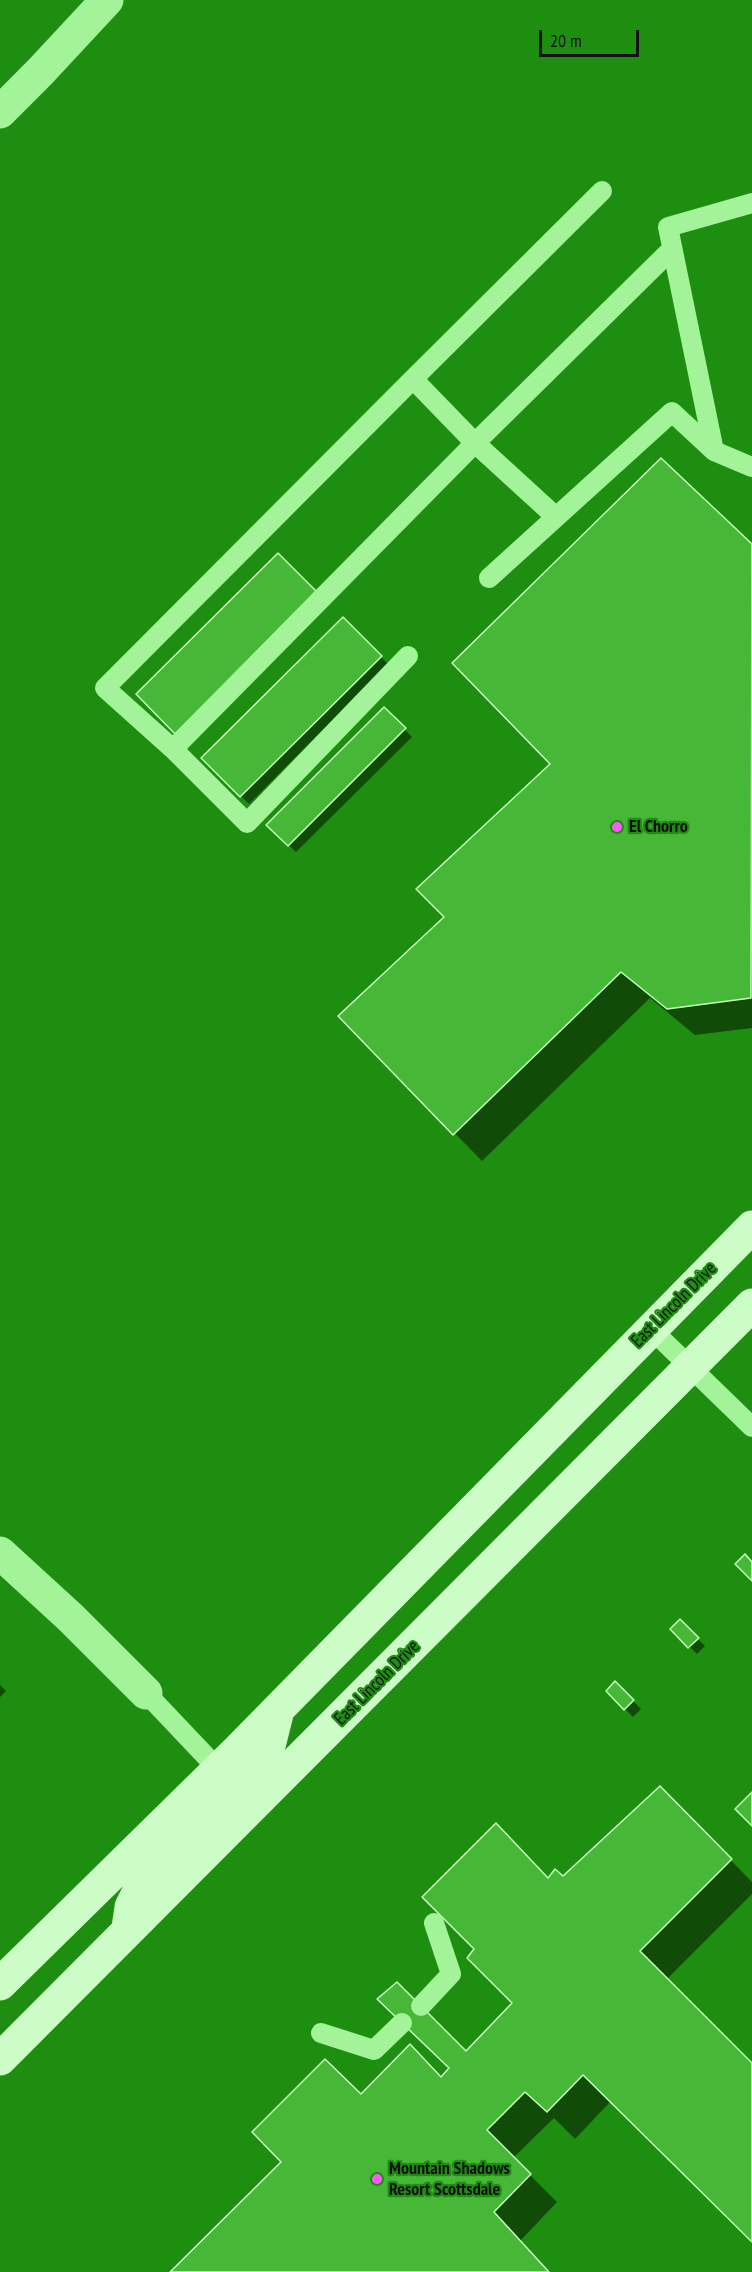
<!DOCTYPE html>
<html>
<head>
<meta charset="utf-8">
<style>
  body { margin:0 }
  #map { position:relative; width:752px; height:2272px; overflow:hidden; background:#1e8e10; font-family:"PT Sans Narrow",sans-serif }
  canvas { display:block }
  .scale { position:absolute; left:539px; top:30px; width:100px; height:27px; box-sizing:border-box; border:3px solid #111; border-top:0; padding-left:8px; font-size:18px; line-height:21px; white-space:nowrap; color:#111; -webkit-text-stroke:4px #1e8e10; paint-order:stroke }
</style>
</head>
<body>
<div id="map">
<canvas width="752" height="2272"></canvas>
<div class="scale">20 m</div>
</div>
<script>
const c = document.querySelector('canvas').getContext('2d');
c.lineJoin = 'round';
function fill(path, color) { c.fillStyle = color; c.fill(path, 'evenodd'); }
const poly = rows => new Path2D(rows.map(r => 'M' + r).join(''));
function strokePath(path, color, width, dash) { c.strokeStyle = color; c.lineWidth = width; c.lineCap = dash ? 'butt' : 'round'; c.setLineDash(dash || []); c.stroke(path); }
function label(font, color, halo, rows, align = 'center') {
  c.font = font + ' "PT Sans Narrow",sans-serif'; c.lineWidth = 4.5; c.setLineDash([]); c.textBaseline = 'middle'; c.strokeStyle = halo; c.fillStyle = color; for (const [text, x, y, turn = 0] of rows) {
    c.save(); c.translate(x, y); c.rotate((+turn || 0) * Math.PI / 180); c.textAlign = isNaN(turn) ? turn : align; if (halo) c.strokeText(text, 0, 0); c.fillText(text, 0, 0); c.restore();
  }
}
fill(poly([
  [661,460,752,546,752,1028,695,1035,650,998,482,1161,340,1016,446,917,552,764],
  [343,619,388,664,249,804,203,758],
  [384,709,412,737,296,852,268,825],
  [680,1621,705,1646,697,1654,672,1629],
  [615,1683,641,1709,633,1717,608,1691],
  [0,1685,6,1691,0,1697],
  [687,1815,752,1882,752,1894,667,1979,752,2065,752,2241,611,2101,575,2139,554,2118,513,2158,557,2202,520,2241,549,2272,172,2272,361,2096,441,2078,514,2003,549,1879,563,1878]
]), '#0007');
const building = poly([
  [661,458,752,544,751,998,667,1009,621,972,453,1135,338,1016,444,917,416,889,550,764,452,663,661,458],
  [278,553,317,592,175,734,136,694,278,553],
  [343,617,382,656,240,797,201,758,343,617],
  [384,707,406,728,288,846,266,825,384,707],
  [745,1554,752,1562,752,1581,735,1564,745,1554],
  [680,1619,699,1638,688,1648,670,1629,680,1619],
  [615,1681,634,1700,624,1710,606,1691,615,1681],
  [660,1786,732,1859,640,1951,752,2063,752,2242,583,2075,547,2112,525,2092,487,2130,531,2174,494,2212,549,2272,170,2272,281,2162,252,2132,325,2059,361,2094,410,2044,441,2077,449,2068,377,1999,397,1982,466,2051,512,2003,467,1958,474,1949,422,1897,496,1823,548,1878,555,1869,563,1876,660,1786],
  [752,1792,752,1826,735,1809,752,1792]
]);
fill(building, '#47b738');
strokePath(building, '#c7fdbf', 1.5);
strokePath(poly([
  [714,451,668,227,752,203],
  [556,517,475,443,672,249],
  [489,578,672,412,714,451,752,467],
  [408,656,247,823,173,749,105,688,413,379],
  [173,749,475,443,413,379,602,191],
  [650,1328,752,1427],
  [146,1693,218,1769],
  [421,2006,451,1974,434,1923],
  [321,2033,374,2050,402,2023]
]), '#a3f398', 20);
strokePath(poly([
  [0,112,40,72,107,0],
  [0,1553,71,1618,146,1693]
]), '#a3f398', 33);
strokePath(poly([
  [128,1928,131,1907,143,1883,267,1754,278,1710],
  [0,1984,237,1751,752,1227],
  [0,2059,752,1305]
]), '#cdfdc7', 33);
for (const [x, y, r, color] of [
  [617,827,6,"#ff59f9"],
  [377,2179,6,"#ff59f9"]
]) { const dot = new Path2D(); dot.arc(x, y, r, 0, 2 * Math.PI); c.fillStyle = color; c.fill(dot); strokePath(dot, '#1e8e10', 2); }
label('bold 18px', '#111', '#1e8e10', [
  ["El Chorro",629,827],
  ["Mountain Shadows",389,2169],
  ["Resort Scottsdale",389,2190]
], 'left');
label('18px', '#111', '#1e8e10', [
  ["East Lincoln Drive",674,1305,-45],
  ["East Lincoln Drive",377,1683,-45]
]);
</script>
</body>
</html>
